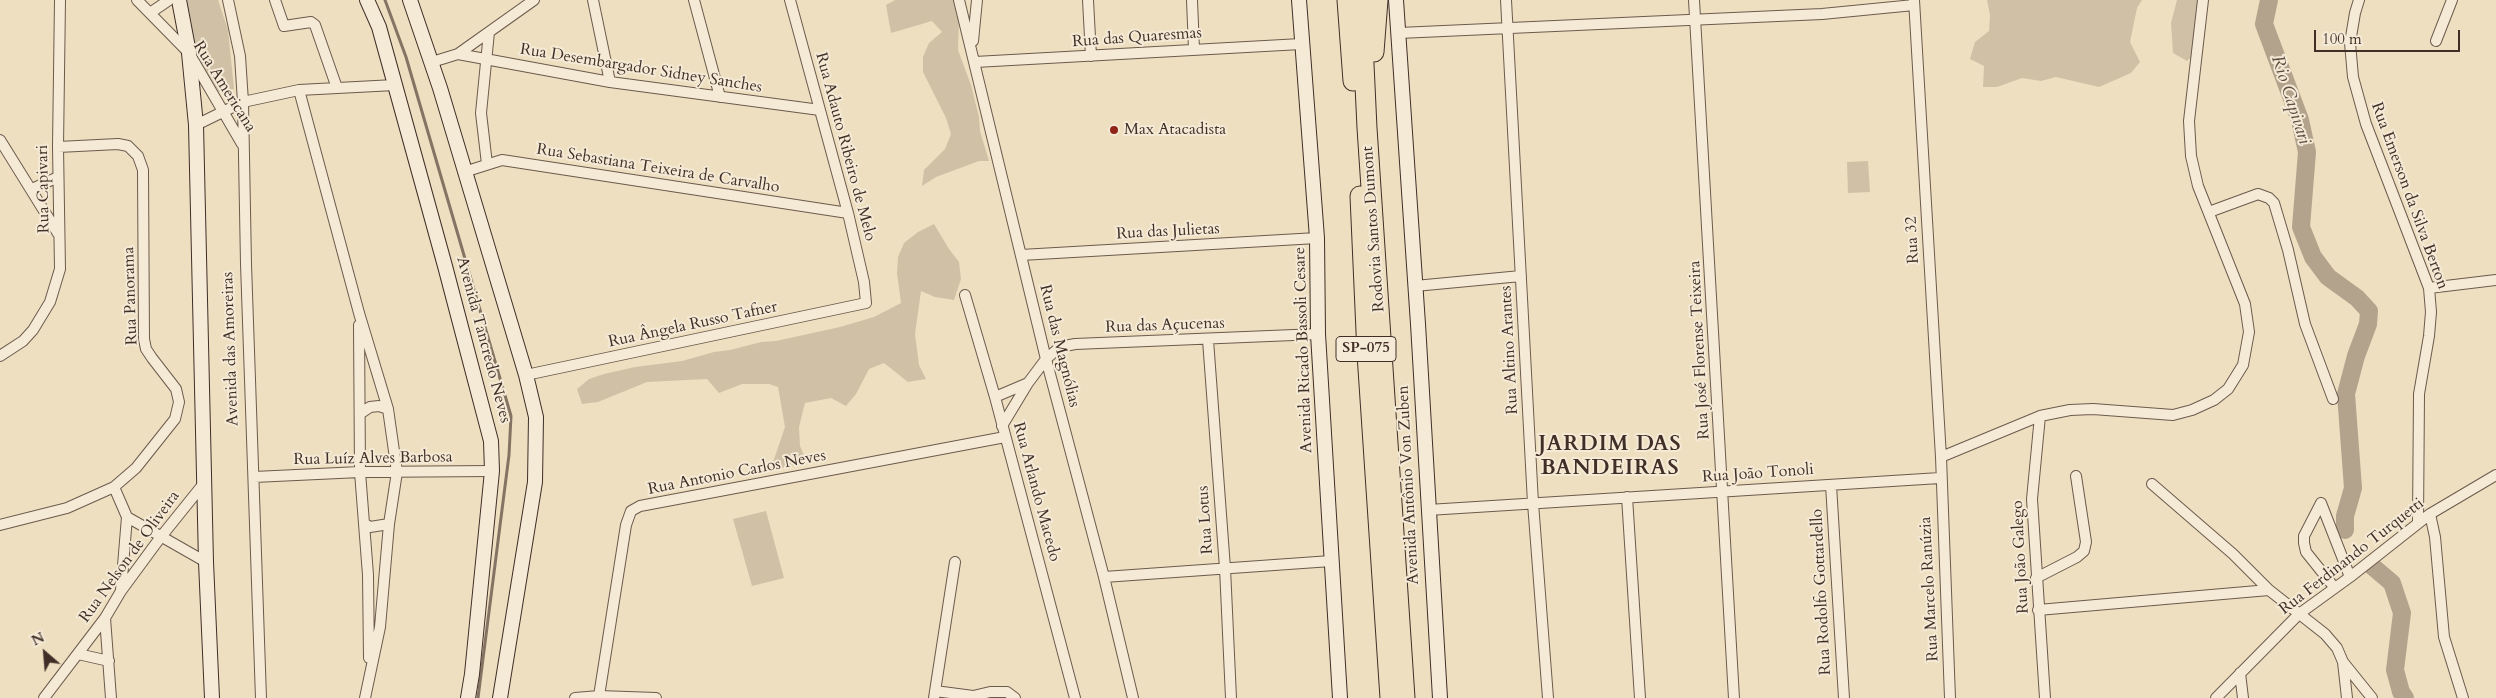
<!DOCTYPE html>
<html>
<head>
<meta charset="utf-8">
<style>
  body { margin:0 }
  #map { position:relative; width:2496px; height:698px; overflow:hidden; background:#eedfc0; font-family:Cardo,serif }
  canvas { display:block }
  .north { position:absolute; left:20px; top:628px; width:50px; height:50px; -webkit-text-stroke:4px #f4ead6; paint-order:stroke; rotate:333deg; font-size:14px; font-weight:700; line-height:20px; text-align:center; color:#402e27 }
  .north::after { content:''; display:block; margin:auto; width:18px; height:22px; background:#402e27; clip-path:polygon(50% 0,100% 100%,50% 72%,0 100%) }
  .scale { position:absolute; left:2314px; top:30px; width:146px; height:22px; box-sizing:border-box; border:2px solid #402e27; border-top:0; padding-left:6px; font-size:15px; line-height:18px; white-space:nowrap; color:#402e27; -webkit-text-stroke:4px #f4ead6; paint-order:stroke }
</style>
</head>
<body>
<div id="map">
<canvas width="2496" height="698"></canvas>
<div class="north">N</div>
<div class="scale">100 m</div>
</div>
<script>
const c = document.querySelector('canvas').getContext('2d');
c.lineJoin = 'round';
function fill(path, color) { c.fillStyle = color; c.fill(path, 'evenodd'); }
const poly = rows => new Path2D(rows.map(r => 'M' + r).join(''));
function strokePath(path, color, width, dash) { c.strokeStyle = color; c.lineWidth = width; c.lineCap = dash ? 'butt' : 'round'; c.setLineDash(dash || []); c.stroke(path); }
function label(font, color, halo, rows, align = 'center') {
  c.font = font + ' Cardo,serif'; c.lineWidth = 4; c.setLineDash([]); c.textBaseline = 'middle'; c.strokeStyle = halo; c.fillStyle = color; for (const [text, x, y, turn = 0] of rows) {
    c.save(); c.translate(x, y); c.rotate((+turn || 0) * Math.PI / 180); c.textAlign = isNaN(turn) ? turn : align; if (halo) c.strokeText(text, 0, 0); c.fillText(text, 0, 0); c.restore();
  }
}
fill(poly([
  [184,0,218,0,228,30,234,89,218,92,209,78,189,42],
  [895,0,954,0,959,19,958,50,971,85,979,117,980,131,989,161,979,161,936,177,922,186,924,170,945,149,951,134,946,118,923,72,923,57,929,43,942,32,932,21,891,33,886,5],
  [1987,0,2142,0,2137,8,2130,42,2140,62,2131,73,2099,87,2056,77,2041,81,2022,78,1997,87,1983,87,1984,66,1970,59,1975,42,1989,31,1990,15],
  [2177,0,2202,0,2199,50,2187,61,2173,53,2171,23],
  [1868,161,1870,192,1848,193,1847,162],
  [934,224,949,249,959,262,961,279,954,300,935,297,921,291,915,334,919,365,926,379,908,382,884,363,869,369,856,394,846,406,831,398,805,403,799,427,800,446,807,462,770,471,785,427,778,387,769,384,742,384,719,393,707,379,647,382,598,402,582,404,577,389,589,379,604,374,635,367,682,361,714,352,730,350,761,342,776,341,840,327,874,317,901,303,897,273,898,257,904,243,918,232],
  [766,511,784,578,752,586,733,519]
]), '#d0c1a6');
strokePath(poly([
  [385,0,406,57,511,416,509,455,478,698]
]), '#857464', 3);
strokePath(poly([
  [2269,0,2264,24,2300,120,2307,152,2301,227,2313,257,2328,277,2357,298,2369,311,2368,324,2356,356,2346,394,2353,488,2345,516,2345,530],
  [2372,566,2392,583,2402,613,2395,670,2401,692,2405,698]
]), '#b3a38c', 18);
const street = poly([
  [137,0,189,53,242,144],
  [228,0,240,56,243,102,246,264,261,698],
  [275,0,284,26,311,22,315,25,337,88],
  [593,0,610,82],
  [694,0,720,97],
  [959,0,1046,359,1104,577,1133,698],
  [1088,0,1091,56],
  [1192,0,1194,49],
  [1506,0,1533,503,1548,698],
  [1694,0,1734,698],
  [1914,0,1941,457,1950,698],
  [2359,0,2355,13,2350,43,2353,77,2366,124,2429,288,2431,312,2429,336,2419,394,2418,522],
  [150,13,169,0],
  [1399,33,1822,14,1914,5],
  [973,41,977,0],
  [2436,41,2452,0],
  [458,54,610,82,820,110],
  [432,62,458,54,534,0],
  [975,62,1301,44],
  [299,90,359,313,388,409,397,472,389,524,380,627,365,698],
  [196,125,243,102,299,90,395,85],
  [0,140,59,235],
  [487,164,481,113,489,32],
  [464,172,502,160,848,213],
  [32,189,58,177],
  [2209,212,2258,194,2269,198,2274,203,2288,250,2305,324,2333,399],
  [1021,255,1317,238],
  [1415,286,1521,276],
  [2429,288,2496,280],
  [965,295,995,397,1075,698],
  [359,325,360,472,368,575,369,658],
  [1208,340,1225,568,1231,698],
  [0,356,23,341,33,330,50,302,60,269,58,147,60,0],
  [526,375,866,303,864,282,848,213,790,0],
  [995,397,1028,383],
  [361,413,370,407,379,406,388,409],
  [2040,416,2032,499,2045,698],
  [1002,426,1028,383,1046,359,1060,347,1075,344,1318,334],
  [1941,457,2040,416,2070,410,2093,409,2173,415,2192,410,2214,400,2228,389,2243,365,2249,332,2245,304,2198,186,2191,156,2189,121,2203,0],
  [254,477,360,472,492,471],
  [2152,484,2233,554,2269,590,2325,634,2337,648,2343,662,2347,698],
  [1831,485,1844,698],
  [114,487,127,517,121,590],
  [1627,497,1640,698],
  [2321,503,2304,536,2304,543,2306,552,2334,587],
  [2321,503,2350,577],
  [1428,510,1940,478],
  [2430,514,2435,537,2444,637,2463,698],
  [127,517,206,562],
  [365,524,370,527,389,524],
  [0,525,67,508,114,487,136,468,175,419,179,402,176,389,152,358,146,349,144,339,143,170,138,156,128,146,118,144,58,147],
  [1104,577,1331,561],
  [2036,578,2077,557,2084,551,2086,542,2076,476],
  [2038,610,2269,590],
  [105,618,111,698],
  [78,654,109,661],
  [2343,662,2372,698],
  [2240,673,2243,698],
  [935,691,973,696,990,692,1007,692,1015,698],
  [599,696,626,525,631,511,640,506,1005,437],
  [44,698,105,618,121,591,160,538,205,482],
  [575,698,599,696,656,698],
  [934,698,955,562],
  [2216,698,2299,614,2350,577,2430,514,2496,475]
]);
const secondary = poly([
  [179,0,189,53,196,125,206,562,212,698],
  [367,0,379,27,445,266,491,441,492,471,472,674,468,698],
  [410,0,440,88,526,375,536,417,535,482,500,698],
  [1299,0,1317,238,1318,334,1340,698],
  [1396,0,1418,324,1440,698]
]);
const highway = poly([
  [1347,0,1353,81],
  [1361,0,1367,128,1405,698],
  [1374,52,1378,0],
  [1360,196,1367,354,1390,698]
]);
strokePath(street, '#6c5a4d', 12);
strokePath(secondary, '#402e27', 16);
strokePath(highway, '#402e27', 21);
strokePath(street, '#f4ead6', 10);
strokePath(secondary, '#f4ead6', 14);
strokePath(highway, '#eedfc0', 19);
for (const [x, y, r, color] of [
  [1114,130,5,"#8f2418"]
]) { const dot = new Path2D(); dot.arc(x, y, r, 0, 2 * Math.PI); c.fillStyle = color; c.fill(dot); strokePath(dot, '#f4ead6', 2); }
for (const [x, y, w] of [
  [1366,349,60]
]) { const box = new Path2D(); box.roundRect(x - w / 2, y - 12.5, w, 25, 4); c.fillStyle = '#f4ead6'; c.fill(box); strokePath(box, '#402e27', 1); }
label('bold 15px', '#402e27', null, [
  ["SP-075",1366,349]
]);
label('16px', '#402e27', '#f4ead6', [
  ["Rua das Quaresmas",1137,38,-4],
  ["Rua Desembargador Sidney Sanches",641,69,9],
  ["Rua Americana",224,87,58],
  ["Rua Adauto Ribeiro de Melo",845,147,75],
  ["Rua Sebastiana Teixeira de Carvalho",658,169,9],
  ["Rua Capivari",44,189,-91],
  ["Rua Emerson da Silva Berton",2409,196,70],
  ["Rodovia Santos Dumont",1374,229,-94],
  ["Rua das Julietas",1168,232,-3],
  ["Rua 32",1913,240,-93],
  ["Rua Panorama",131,296,-92],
  ["Rua Ângela Russo Tafner",693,325,-12],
  ["Rua das Açucenas",1165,326,-2],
  ["Avenida Tancredo Neves",483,340,75],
  ["Rua das Magnólias",1059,346,76],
  ["Avenida das Amoreiras",231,349,-92],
  ["Avenida Ricado Bassoli Cesare",1304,350,-92],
  ["Rua Altino Arantes",1510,350,-93],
  ["Rua José Florense Teixeira",1700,350,-93],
  ["Rua Luíz Alves Barbosa",373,459,-1],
  ["Rua Antonio Carlos Neves",737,473,-11],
  ["Rua João Tonoli",1758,474,-4],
  ["Avenida Antônio Von Zuben",1409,485,-93],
  ["Rua Arlando Macedo",1036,492,75],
  ["Rua Lotus",1206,520,-94],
  ["Rua Nelson de Oliveira",130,557,-54],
  ["Rua João Galego",2021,557,-93],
  ["Rua Ferdinando Turquetti",2352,557,-38],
  ["Rua Marcelo Ranúzia",1930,589,-93],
  ["Rua Rodolfo Gottardello",1822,592,-93]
]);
label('16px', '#402e27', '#f4ead6', [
  ["Max Atacadista",1124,130]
], 'left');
label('italic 18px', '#5d4b40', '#f4ead6', [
  ["Rio Capivari",2290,100,72]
]);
c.letterSpacing = '1px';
label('bold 21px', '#402e27', '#f4ead6', [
  ["JARDIM DAS",1610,445],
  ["BANDEIRAS",1610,469]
]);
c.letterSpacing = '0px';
</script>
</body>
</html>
